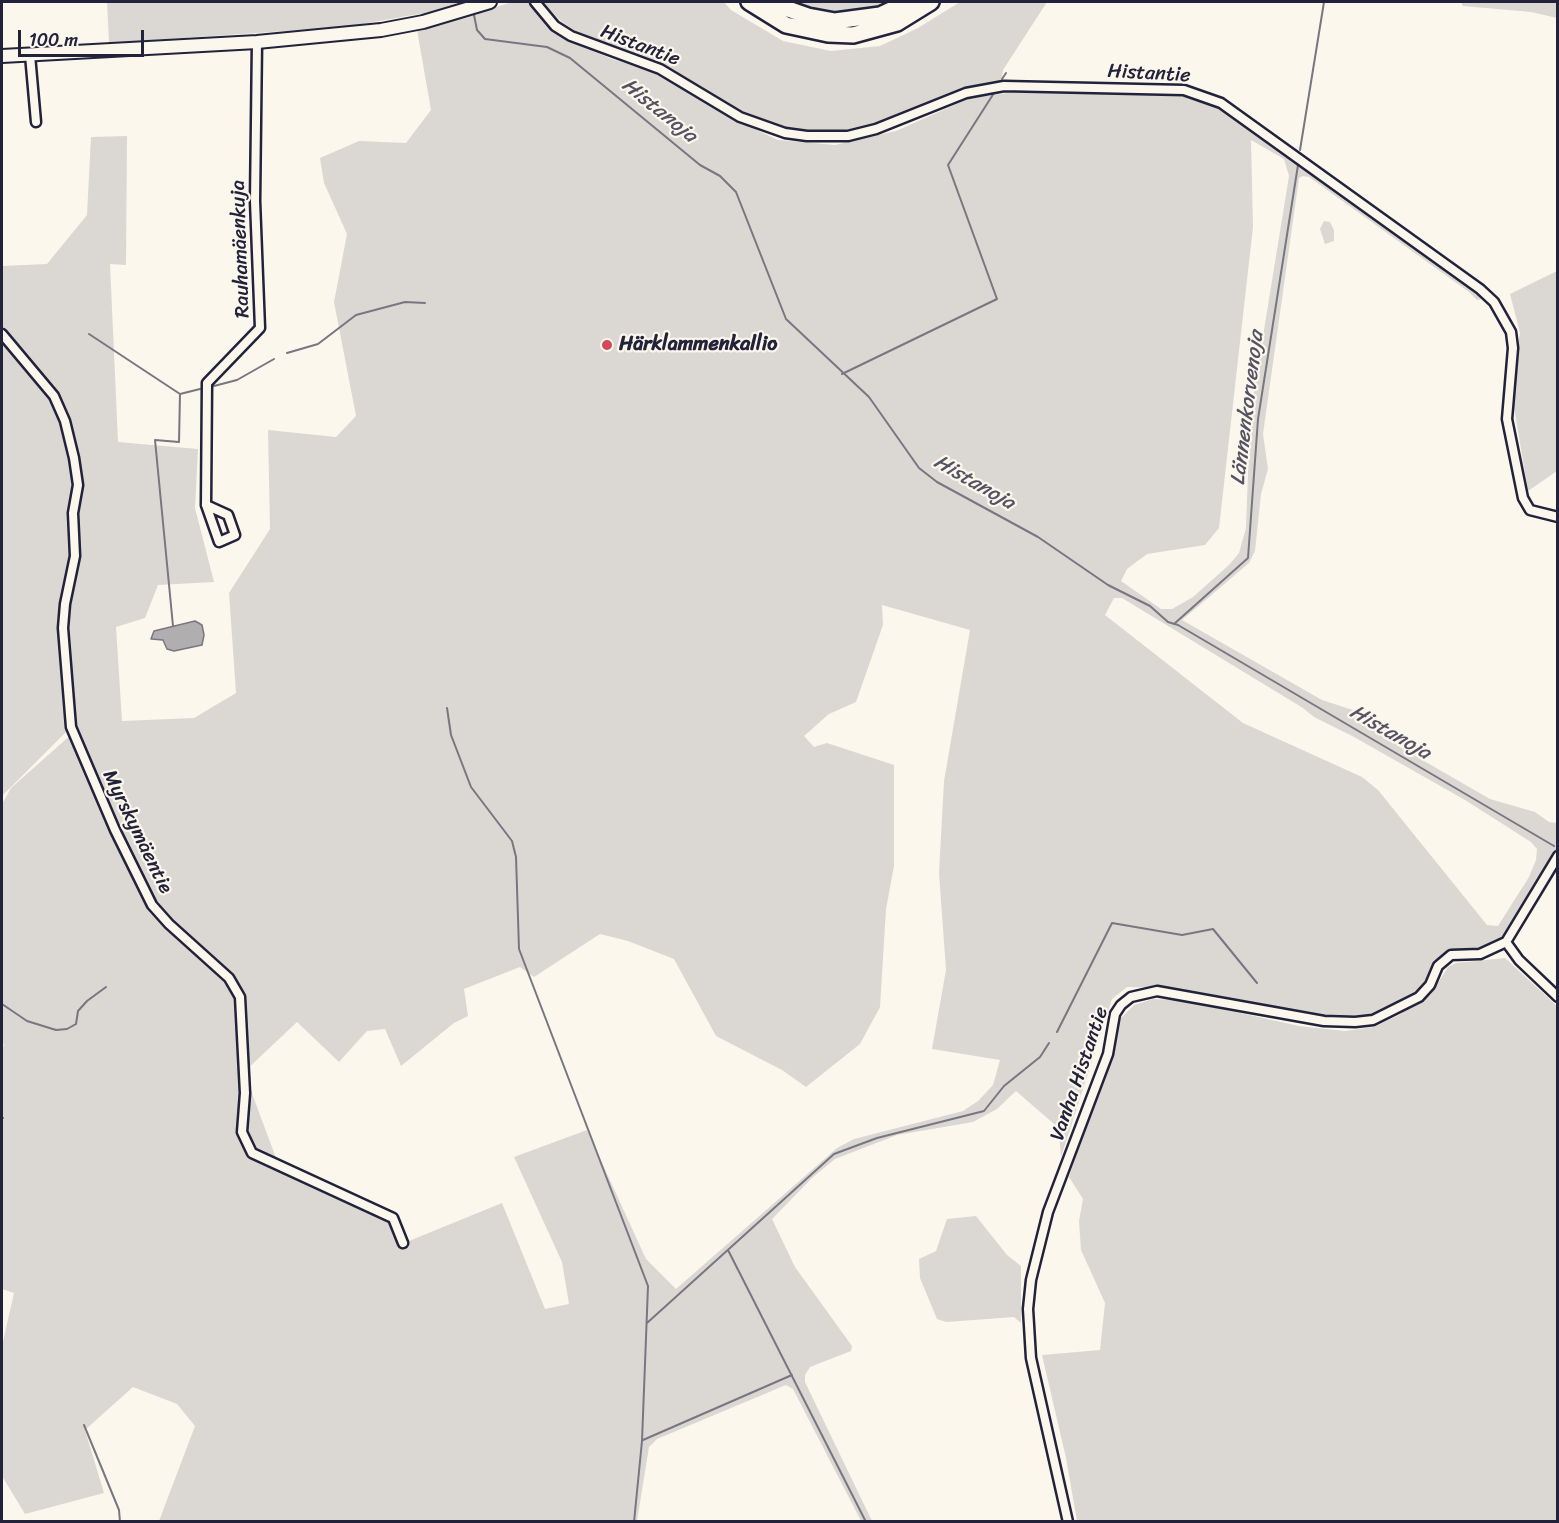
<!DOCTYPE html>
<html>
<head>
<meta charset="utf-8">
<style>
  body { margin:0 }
  #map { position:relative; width:1559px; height:1523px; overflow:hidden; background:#fbf7ec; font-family:Sriracha,sans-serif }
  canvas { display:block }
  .frame { position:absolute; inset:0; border:3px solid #22223b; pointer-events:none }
  .scale { position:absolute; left:18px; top:30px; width:126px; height:27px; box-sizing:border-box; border:3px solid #22223b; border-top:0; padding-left:8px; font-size:18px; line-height:21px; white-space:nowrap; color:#22223b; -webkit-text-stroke:4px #fbf7ec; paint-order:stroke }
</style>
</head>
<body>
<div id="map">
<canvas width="1559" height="1523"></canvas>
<div class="frame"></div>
<div class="scale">100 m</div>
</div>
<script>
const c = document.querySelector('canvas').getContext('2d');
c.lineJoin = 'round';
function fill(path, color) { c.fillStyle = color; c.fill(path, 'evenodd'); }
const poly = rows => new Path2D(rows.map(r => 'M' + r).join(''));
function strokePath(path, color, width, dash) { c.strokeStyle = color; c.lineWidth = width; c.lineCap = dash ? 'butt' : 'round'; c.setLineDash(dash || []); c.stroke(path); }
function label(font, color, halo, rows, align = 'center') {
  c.font = font + ' Sriracha,sans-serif'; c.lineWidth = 4.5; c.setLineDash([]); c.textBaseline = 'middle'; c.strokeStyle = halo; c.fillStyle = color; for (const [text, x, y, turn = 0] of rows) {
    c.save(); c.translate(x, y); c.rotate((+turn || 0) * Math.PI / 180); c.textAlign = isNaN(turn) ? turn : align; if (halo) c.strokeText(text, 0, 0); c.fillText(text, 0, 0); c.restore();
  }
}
fill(poly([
  [107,2,472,2,453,8,345,27,109,43],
  [513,2,527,2,556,33,609,58,666,76,723,114,778,140,835,145,896,131,970,98,1030,90,1189,95,1219,106,1486,298,1477,300,1469,292,1309,177,1303,176,1299,178,1263,434,1268,469,1261,494,1255,551,1249,563,1182,620,1322,700,1359,712,1398,746,1490,799,1535,812,1549,822,1557,823,1557,850,1506,934,1499,940,1480,949,1448,952,1433,961,1425,986,1402,1005,1358,1019,1282,1012,1172,988,1127,987,1112,999,1061,1157,1059,1133,1054,1124,1016,1091,997,1109,973,1122,897,1135,835,1159,812,1178,772,1219,795,1267,852,1346,851,1351,810,1367,805,1375,805,1382,872,1521,861,1521,793,1389,786,1385,657,1439,649,1447,637,1521,159,1521,195,1426,177,1404,133,1387,85,1430,104,1493,25,1514,2,1476,2,1346,14,1293,2,1289,2,1051,4,1044,2,1043,2,804,11,788,73,733,70,728,2,796,2,266,47,264,87,215,91,137,127,136,126,265,110,264,118,442,198,449,195,508,214,582,158,585,145,618,116,627,122,721,194,718,236,693,229,593,270,529,268,430,336,437,356,416,334,302,347,234,324,183,320,158,359,141,406,143,431,110,417,30],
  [1251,140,1284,159,1289,176,1250,416,1246,528,1239,553,1229,565,1193,597,1172,609,1161,609,1121,581,1127,569,1147,554,1205,545,1219,528,1253,227],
  [1114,598,1122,598,1303,708,1314,717,1354,737,1465,800,1531,842,1537,849,1536,860,1529,877,1498,926,1487,925,1378,790,1362,777,1243,723,1105,615],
  [882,605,970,630,944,781,939,873,946,970,932,1049,1000,1060,993,1085,978,1101,963,1111,854,1139,837,1148,676,1289,646,1259,587,1130,514,1157,562,1262,569,1304,545,1309,502,1203,404,1243,393,1218,279,1166,244,1072,297,1022,339,1062,367,1031,385,1029,401,1066,454,1023,468,1016,464,989,520,967,534,977,600,934,628,941,674,959,716,1036,782,1070,806,1087,860,1044,880,1007,886,909,894,866,894,765,827,743,814,747,804,736,829,714,856,702,883,625],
  [547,2,724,2,731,10,783,41,831,51,880,46,918,28,960,2,1047,2,1003,70,1001,81,981,84,882,122,848,131,808,131,782,128,761,121,731,106,670,68,588,39,562,22,543,3],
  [779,2,901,2,887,9,838,18],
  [1461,2,1557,2,1557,18,1531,12,1463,6],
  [1324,221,1330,222,1334,230,1334,241,1325,244,1320,229],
  [1557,271,1557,471,1528,491,1511,389,1520,333,1510,294],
  [1505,958,1557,1006,1557,1521,1077,1521,1066,1458,1042,1355,1100,1350,1105,1303,1081,1250,1079,1221,1083,1199,1069,1177,1121,1018,1134,1005,1153,999,1182,1000,1299,1026,1345,1031,1374,1027,1399,1015,1431,994,1448,967,1456,963],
  [976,1216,1007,1255,1021,1266,1021,1323,1014,1317,946,1322,937,1319,920,1278,919,1259,936,1251,947,1219]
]), '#dbd8d3');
const water = poly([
  [195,621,202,625,204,635,202,645,174,651,167,649,163,640,151,639,154,631,195,621]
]);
fill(water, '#b1aeb0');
strokePath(water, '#787681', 1.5);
strokePath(poly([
  [474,15,477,30,485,39,547,47,570,58,700,165,720,176,736,192,786,319,869,397,919,468,937,482,1038,537,1108,585,1150,606,1168,622,1178,625,1554,846],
  [1002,79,1006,73],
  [1300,150,1324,2],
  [89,334,180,394],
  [287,353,318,344,356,315,405,302,425,303],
  [842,374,997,299,948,165,994,93],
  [214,386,237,380,274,359],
  [1174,624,1248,558,1258,419,1298,165],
  [173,626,155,440,179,442,180,394,200,389],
  [447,708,451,735,471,787,512,841,516,857,519,949,648,1286,642,1441,634,1522],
  [2,1004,27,1021,56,1030,67,1029,76,1024,78,1011,87,1001,106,987],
  [1057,1032,1112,923,1182,935,1213,929,1257,983],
  [2,1117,3,1118],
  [728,1250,866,1522],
  [647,1323,834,1154,877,1138,984,1111,1004,1086,1040,1057,1049,1043],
  [84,1425,119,1510,120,1522],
  [643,1440,792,1375]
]), '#787681', 2);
const street = poly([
  [535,2,555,26,571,36,660,69,740,117,785,133,807,136,848,136,876,129,966,93,1004,86,1184,90,1221,103,1480,289,1494,302,1511,332,1513,348,1507,419,1523,498,1530,510,1558,517],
  [30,55,36,122],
  [2,334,54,396,65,421,74,458,78,485,73,513,75,556,65,604,63,628,71,727,115,830,152,905,169,924,229,978,240,997,245,1093,242,1132,252,1153,393,1218,403,1243],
  [206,505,228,515,235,535,219,542,206,505,207,383,260,328,255,201,257,42],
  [1506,942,1519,960,1558,997],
  [1068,1522,1031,1358,1028,1309,1031,1280,1048,1212,1108,1054,1115,1014,1121,1005,1131,997,1157,991,1324,1021,1355,1022,1373,1020,1419,997,1430,985,1438,966,1451,955,1480,954,1506,942,1558,856]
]);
const secondary = poly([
  [2,56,257,42,381,30,423,22,490,2]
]);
const highway = poly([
  [749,2,786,25,828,34,853,35,897,23,931,2],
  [768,2,808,16,835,21,880,15,908,2]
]);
strokePath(street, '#22223b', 13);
strokePath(secondary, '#22223b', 16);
strokePath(highway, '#22223b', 20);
strokePath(street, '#fbf7ec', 8);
strokePath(secondary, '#fbf7ec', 12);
strokePath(highway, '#fbf7ec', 15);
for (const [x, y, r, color] of [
  [607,345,6,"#d1495b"]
]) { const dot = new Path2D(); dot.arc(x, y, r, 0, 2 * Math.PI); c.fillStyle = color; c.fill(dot); strokePath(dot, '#fbf7ec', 2); }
label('20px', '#22223b', '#fbf7ec', [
  ["Histantie",640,46,21],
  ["Histantie",1149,74,3],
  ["Rauhamäenkuja",241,249,-92],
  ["Myrskymäentie",137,832,64],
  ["Vanha Histantie",1080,1074,-71]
]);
label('bold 20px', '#22223b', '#fbf7ec', [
  ["Härklammenkallio",619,345]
], 'left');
label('italic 21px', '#545364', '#fbf7ec', [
  ["Histanoja",659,111,39],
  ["Lännenkorvenoja",1248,408,-83],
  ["Histanoja",974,483,30],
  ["Histanoja",1390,733,30]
]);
</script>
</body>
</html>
